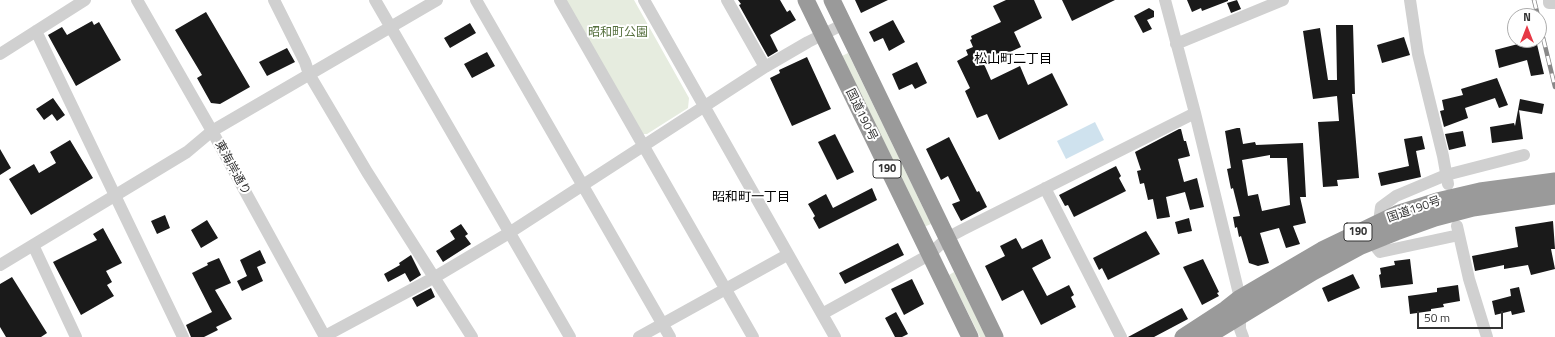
<!DOCTYPE html>
<html>
<head>
<meta charset="utf-8">
<style>
  body { margin:0 }
  #map { position:relative; width:1555px; height:337px; overflow:hidden; background:#fff; font-family:"Titillium Web",sans-serif }
  canvas { display:block }
  .north { position:absolute; left:1507px; top:8px; width:40px; height:40px; box-sizing:border-box; background:#fff; border:1px solid #adadad; border-radius:50%; rotate:0deg; font-size:11px; font-weight:700; line-height:16px; text-align:center; color:#333 }
  .north::after { content:''; display:block; margin:auto; width:14px; height:18px; background:#e63946; clip-path:polygon(50% 0,100% 100%,50% 72%,0 100%) }
  .scale { position:absolute; left:1417px; top:311px; width:86px; height:18px; box-sizing:border-box; border:2px solid #333; border-top:0; padding-left:5px; font-size:12px; line-height:14px; white-space:nowrap; color:#333; -webkit-text-stroke:3px #fff; paint-order:stroke }
</style>
</head>
<body>
<div id="map">
<canvas width="1555" height="337"></canvas>
<div class="north">N</div>
<div class="scale">50 m</div>
</div>
<script>
const c = document.querySelector('canvas').getContext('2d');
c.lineJoin = 'round';
function fill(path, color) { c.fillStyle = color; c.fill(path, 'evenodd'); }
const poly = rows => new Path2D(rows.map(r => 'M' + r).join(''));
function strokePath(path, color, width, dash) { c.strokeStyle = color; c.lineWidth = width; c.lineCap = dash ? 'butt' : 'round'; c.setLineDash(dash || []); c.stroke(path); }
function label(font, color, halo, rows, align = 'center') {
  c.font = font + ' "Titillium Web","Noto Sans JP",sans-serif'; c.lineWidth = 4; c.setLineDash([]); c.textBaseline = 'middle'; c.strokeStyle = halo; c.fillStyle = color; for (const [text, x, y, turn = 0] of rows) {
    c.save(); c.translate(x, y); c.rotate((+turn || 0) * Math.PI / 180); c.textAlign = isNaN(turn) ? turn : align; if (halo) c.strokeText(text, 0, 0); c.fillText(text, 0, 0); c.restore();
  }
}
fill(poly([
  [566,0,634,0,689,98,688,108,647,134,642,134],
  [848,53,931,224,924,227,842,56],
  [954,272,986,337,980,337,949,275]
]), '#e6ecdf');
fill(poly([
  [1095,122,1104,140,1066,159,1057,141]
]), '#cfe2ee');
fill(poly([
  [738,0,780,0,787,12,790,10,796,20,770,35,778,51,768,57,739,5,741,4],
  [855,0,888,0,861,13],
  [1006,0,1034,0,1042,18,1014,32,1021,47,984,64,991,80,1020,66,1028,85,1052,73,1068,105,999,140,987,114,977,118,965,91,970,88,957,61,968,55,966,50,973,47,970,40,972,39,971,36,1001,22,993,6],
  [1062,0,1115,0,1072,21],
  [1187,0,1228,0,1228,1,1202,11,1201,8,1192,12],
  [1237,0,1241,9,1231,13,1227,3],
  [1149,8,1154,11,1154,17,1147,20,1152,29,1143,33,1134,16],
  [206,12,250,87,220,104,211,103,197,78,202,75,175,30],
  [893,20,905,42,889,51,883,38,874,42,869,32],
  [92,21,94,25,99,22,121,60,76,86,48,35,62,27,67,35],
  [470,23,476,33,450,48,444,38],
  [1336,25,1353,25,1355,94,1352,94,1359,178,1337,180,1338,186,1323,187,1318,122,1339,121,1337,96,1313,99,1303,31,1320,28,1328,80,1337,80],
  [1404,37,1410,55,1382,63,1377,45],
  [1516,40,1536,40,1544,74,1531,76,1527,60,1499,68,1495,50,1518,44],
  [287,48,295,62,267,76,259,62],
  [487,52,495,66,472,78,464,64],
  [807,57,831,109,792,126,770,78,780,73,779,70],
  [917,62,927,83,915,89,912,84,899,90,892,74],
  [1497,78,1508,105,1499,108,1495,98,1465,108,1468,118,1444,127,1440,111,1444,110,1442,100,1463,95,1461,89],
  [53,98,65,115,57,121,52,114,44,120,36,109],
  [1520,99,1544,104,1542,114,1518,110],
  [1518,110,1519,110,1523,139,1492,143,1490,127,1514,123,1515,126],
  [1237,128,1240,128,1243,144,1255,142,1256,145,1303,143,1306,197,1300,197,1306,223,1293,226,1300,244,1286,248,1279,228,1260,233,1269,263,1258,266,1249,263,1241,236,1239,237,1237,227,1235,228,1233,217,1240,216,1233,188,1231,189,1227,169,1231,168,1225,131],
  [1270,155,1270,158,1287,158,1290,205,1262,211,1258,194,1248,196,1242,160],
  [1179,129,1181,129,1184,141,1186,141,1190,156,1178,159,1184,182,1197,178,1204,207,1190,210,1185,192,1166,197,1170,217,1157,219,1153,199,1148,200,1144,183,1140,184,1137,171,1141,170,1135,152],
  [1463,131,1466,146,1449,150,1445,134],
  [835,134,854,172,837,180,818,142],
  [1422,136,1425,149,1416,151,1421,177,1381,186,1378,173,1409,166,1404,139],
  [949,137,977,192,979,191,987,207,961,221,952,204,960,201,948,176,941,180,926,149],
  [70,140,93,178,31,215,9,179,34,164,39,173,56,163,50,152],
  [0,149,11,168,0,175],
  [1116,166,1121,176,1119,178,1126,191,1074,217,1068,205,1065,206,1059,195],
  [872,188,877,200,819,229,813,218,815,216,808,204,826,194,833,208],
  [165,215,170,228,157,234,151,221],
  [1189,218,1192,231,1178,234,1175,222],
  [207,220,218,238,201,248,191,230],
  [1553,221,1555,249,1551,249,1555,269,1531,275,1528,265,1504,269,1504,265,1475,271,1472,256,1518,247,1515,227],
  [461,224,468,234,465,236,471,244,443,262,436,251,455,239,450,231],
  [103,228,122,263,106,271,112,282,107,285,114,296,81,315,53,262,97,240,93,234],
  [1146,231,1160,254,1108,280,1102,268,1099,270,1093,258],
  [1016,238,1022,249,1042,239,1051,258,1032,268,1047,296,1069,285,1074,295,1071,297,1076,307,1041,325,1023,290,1002,301,985,266,1005,256,1000,246],
  [898,243,904,255,845,284,839,273],
  [260,250,266,263,257,267,263,281,242,291,237,281,247,276,240,260],
  [411,255,421,275,410,282,405,273,388,282,384,274,400,265,399,263],
  [219,258,231,283,215,290,232,319,216,327,218,330,204,337,191,337,186,325,212,312,192,273,208,265,207,263],
  [1203,259,1219,292,1217,293,1219,296,1202,305,1183,267],
  [1410,259,1413,284,1381,288,1379,275,1381,274,1380,268,1395,265,1394,261],
  [1353,274,1360,288,1328,302,1322,288],
  [12,277,47,333,41,337,6,337,0,327,0,284],
  [912,279,924,304,904,315,891,289],
  [1458,285,1460,301,1443,304,1444,307,1431,309,1431,311,1410,314,1408,296,1437,292,1437,288],
  [1519,287,1525,312,1512,315,1511,311,1495,315,1492,301,1511,296,1510,289],
  [431,288,435,297,417,307,412,298],
  [1182,308,1188,319,1154,337,1128,337],
  [896,312,908,334,902,337,895,337,885,318]
]), '#1a1a1a');
strokePath(poly([
  [137,0,212,131,325,337],
  [274,0,305,62,309,74,367,172,472,337],
  [375,0,570,337],
  [476,0,670,337],
  [560,0,753,337],
  [644,0,835,337],
  [727,0,765,67],
  [1165,0,1195,113,1240,298,1240,329,1243,337],
  [1410,0,1418,54,1443,156,1448,184],
  [1549,0,1549,3,1555,3],
  [36,31,183,337],
  [1176,44,1283,0],
  [0,54,85,0],
  [1045,188,1121,337],
  [1379,222,1381,207,1396,196,1446,175,1524,155],
  [1457,226,1469,279,1487,337],
  [1372,242,1380,252,1459,235],
  [33,245,76,337],
  [0,265,187,152,212,131,437,0],
  [822,314,929,255,947,238,962,230,1195,113],
  [325,336,435,277,509,233,765,67,808,42,844,24],
  [639,337,787,255]
]), '#d0d0d0', 12);
strokePath(poly([
  [806,0,970,337],
  [832,0,995,337],
  [1183,337,1226,309,1240,298,1322,250,1399,213,1437,201,1480,191,1555,181],
  [1206,337,1313,272,1361,246,1396,232,1435,218,1473,208,1555,196]
]), '#9a9a9a', 17);
const rail = poly([
  [1534,0,1538,16],
  [1539,21,1555,87]
]);
strokePath(rail, '#888', 4.5);
strokePath(rail, '#fff', 3, [9]);
for (const [x, y, w] of [
  [887,169,28],
  [1358,232,28]
]) { const box = new Path2D(); box.roundRect(x - w / 2, y - 9, w, 18, 3); c.fillStyle = '#fff'; c.fill(box); strokePath(box, '#333', 1); }
label('bold 11px', '#333', null, [
  ["190",887,169],
  ["190",1358,232]
]);
label('12px', '#56703f', '#fff', [
  ["昭和町公園",618,33]
]);
label('12px', '#333', '#fff', [
  ["国道190号",861,115,64],
  ["東海岸通り",232,168,61],
  ["国道190号",1414,210,-19]
]);
label('13px', '#000', '#fff', [
  ["松山町二丁目",1013,60],
  ["昭和町一丁目",751,198]
]);
</script>
</body>
</html>
